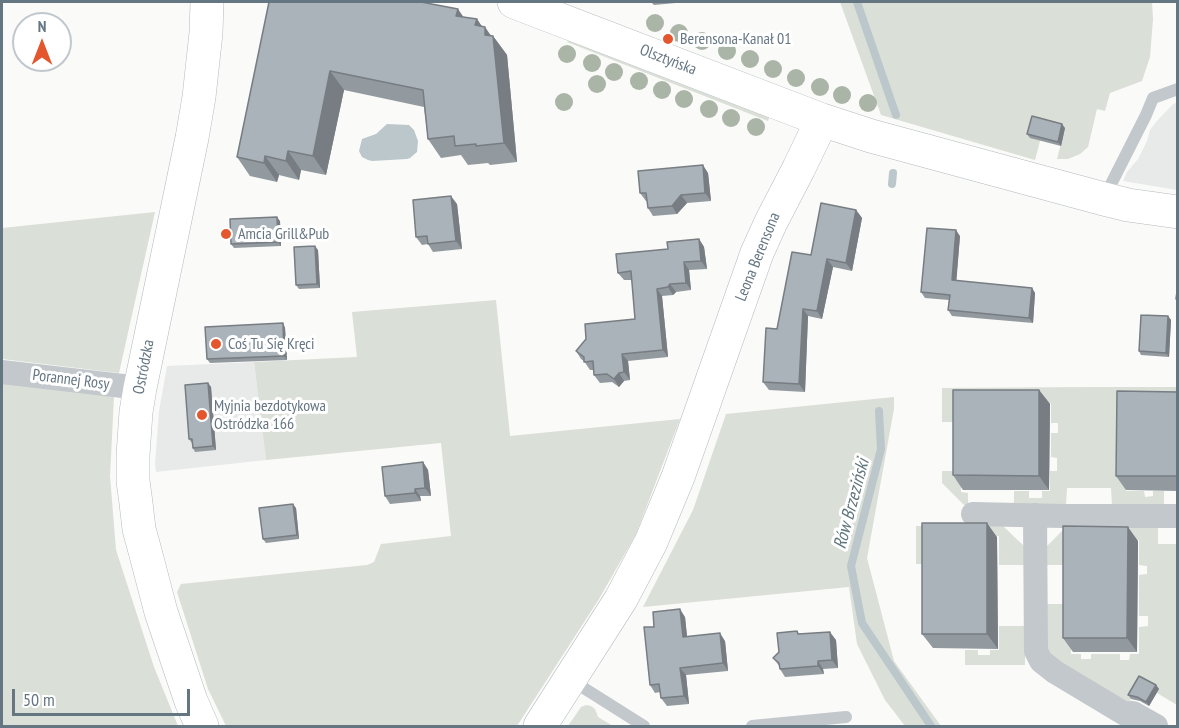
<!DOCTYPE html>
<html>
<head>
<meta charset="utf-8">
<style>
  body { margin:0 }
  #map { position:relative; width:1179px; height:728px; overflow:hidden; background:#fafaf8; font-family:"PT Sans Narrow",sans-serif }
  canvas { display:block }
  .frame { position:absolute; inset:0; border:3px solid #657683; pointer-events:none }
  .north { position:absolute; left:12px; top:12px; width:60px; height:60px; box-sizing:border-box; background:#fff; border:2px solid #c1c8cd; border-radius:50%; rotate:0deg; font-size:16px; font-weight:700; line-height:24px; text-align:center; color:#657683 }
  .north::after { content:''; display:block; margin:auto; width:21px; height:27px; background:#e4572e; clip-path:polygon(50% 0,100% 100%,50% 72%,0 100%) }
  .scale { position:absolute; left:12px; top:689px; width:178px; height:27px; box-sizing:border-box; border:3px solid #657683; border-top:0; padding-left:8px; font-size:18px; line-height:21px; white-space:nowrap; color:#657683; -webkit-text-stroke:4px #fff; paint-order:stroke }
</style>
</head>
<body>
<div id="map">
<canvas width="1179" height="728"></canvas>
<div class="frame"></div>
<div class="north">N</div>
<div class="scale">50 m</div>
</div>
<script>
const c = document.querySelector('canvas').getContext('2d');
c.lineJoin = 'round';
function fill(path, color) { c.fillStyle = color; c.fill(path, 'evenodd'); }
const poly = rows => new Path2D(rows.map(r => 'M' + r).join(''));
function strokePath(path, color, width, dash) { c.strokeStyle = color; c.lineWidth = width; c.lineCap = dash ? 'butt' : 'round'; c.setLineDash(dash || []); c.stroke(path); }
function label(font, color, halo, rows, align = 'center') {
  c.font = font + ' "PT Sans Narrow",sans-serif'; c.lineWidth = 6; c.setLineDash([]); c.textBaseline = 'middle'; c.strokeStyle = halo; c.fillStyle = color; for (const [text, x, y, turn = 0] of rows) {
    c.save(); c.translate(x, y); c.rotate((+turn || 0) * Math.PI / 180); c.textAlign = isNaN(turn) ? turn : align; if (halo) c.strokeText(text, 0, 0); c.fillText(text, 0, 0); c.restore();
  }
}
fill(poly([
  [1177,102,1177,190,1123,181,1127,172,1138,159,1147,141,1150,130,1156,122,1172,105],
  [254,362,266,460,156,472,155,464,159,411,167,366]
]), '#e8e9e9');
fill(poly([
  [840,2,1152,2,1153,19,1150,57,1142,81,1110,93,1105,111,1097,109,1088,147,1080,154,1068,159,1057,159,1065,128,1040,141,1035,160,881,115],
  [571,39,771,112,768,121,567,42],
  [155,212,119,373,2,359,2,228],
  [496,300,510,436,680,419,636,534,599,599,517,726,226,726,208,689,177,592,181,584,367,565,374,562,381,544,451,536,441,443,266,460,254,362,357,357,352,312],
  [2,382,27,383,114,397,110,476,116,550,154,667,178,726,2,726],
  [1095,387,1177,387,1177,403,1126,471,1126,491,1144,491,1145,497,1153,496,1153,491,1164,491,1164,506,1112,505,1111,488,1067,488,1066,505,1014,505,1014,491,1029,491,1029,498,1042,498,1042,491,1050,491,1050,471,1057,471,1057,458,1051,457,1051,433,1058,433,1058,423,1051,423,1051,403,1006,402,961,422,942,422,942,388],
  [894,397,894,409,867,558,894,661,941,726,905,726,885,700,857,644,849,587,643,607,693,510,726,414],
  [942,471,961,471,961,492,968,493,968,505,964,505,942,483],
  [916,526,1003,526,1026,548,1026,565,999,565,999,536,990,536,931,564,916,564],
  [1067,526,1158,526,1158,544,1177,544,1177,705,1157,693,1159,689,1142,679,1130,699,1131,701,1128,707,1070,672,1048,652,1044,604,1071,604,1071,654,1081,654,1081,659,1091,659,1091,654,1120,654,1120,660,1129,660,1130,654,1139,654,1139,627,1148,626,1148,616,1139,616,1139,575,1147,574,1147,566,1139,565,1139,540,1132,540,1071,565,1045,565,1045,548],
  [999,626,1025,626,1025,665,965,665,965,650,978,650,978,655,990,655,990,650,999,650],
  [586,705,591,706,595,709,598,717,613,726,568,726,581,707]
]), '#dadfd7');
fill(poly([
  [387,124,409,125,414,130,418,141,417,152,410,158,407,159,372,161,368,160,362,157,359,151,362,139,376,134]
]), '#bbc7cb');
strokePath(poly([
  [857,2,896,115],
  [892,184,893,173],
  [879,411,881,449,851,566,862,623,931,726]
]), '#bbc7cb', 8);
const secondary = poly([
  [514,2,822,120,871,136,1104,199,1128,205,1178,212],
  [202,726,191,701,161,612,145,551,139,529,136,503,133,481,133,455,136,412,140,388,192,138,199,97,206,33,207,2],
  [540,726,621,599,651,542,678,477,757,253,771,222,799,168,822,120]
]);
strokePath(secondary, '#b3babf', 34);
strokePath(poly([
  [1104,198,1146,115,1153,98,1178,89],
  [571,680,644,726],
  [752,726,846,717]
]), '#c3c8cc', 12);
strokePath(poly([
  [2,372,140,388],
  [973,514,1062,516,1178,516],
  [1035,515,1036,651,1041,661,1055,672,1125,714,1133,713,1156,726]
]), '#c3c8cc', 24);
strokePath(secondary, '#fff', 33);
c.fillStyle = '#aab4a7';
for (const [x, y] of [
  [655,23],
  [679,33],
  [702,41],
  [727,51],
  [567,54],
  [750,59],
  [592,63],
  [773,69],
  [614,72],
  [796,78],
  [639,81],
  [597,84],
  [820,87],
  [662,90],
  [842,95],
  [684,99],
  [564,102],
  [868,103],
  [709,109],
  [731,118],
  [756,127]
]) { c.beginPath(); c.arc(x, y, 9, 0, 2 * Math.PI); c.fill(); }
fill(poly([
  [269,2,477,19,482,27,491,36,493,36,507,55,517,162,490,165,488,163,468,165,461,155,441,158,428,139,424,107,344,90,326,175,301,170,299,180,279,175,277,182,250,176,237,157],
  [651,2,686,2,654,5],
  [1065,128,1061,146,1030,138,1027,134],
  [708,173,711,201,687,203,677,214,653,216,648,208,647,201,646,201,640,193],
  [457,204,462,249,433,252,428,244,422,245,416,237],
  [856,210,862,218,852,271,833,267,822,319,808,316,805,392,769,390,763,382,777,329,811,255],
  [280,221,281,246,234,248,231,244],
  [960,236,956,281,1032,288,1035,293,1033,323,952,316,948,310,949,300,925,298,921,292],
  [699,239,704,247,707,269,689,270,691,290,676,292,673,295,662,296,668,357,628,361,630,380,624,381,619,387,612,382,600,383,594,375,594,370,590,370,584,361,581,359,576,351,635,319,632,280,624,280,618,273,668,249],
  [318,250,320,288,299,289,296,285],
  [1168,316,1171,320,1169,357,1141,355,1139,351],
  [283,323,285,328,287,360,210,363,207,359],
  [208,383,211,387,216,450,195,452,193,448,192,443,189,439],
  [1039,390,1050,404,1049,490,963,490,953,475],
  [1178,392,1178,491,1126,490,1116,476],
  [423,462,428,470,431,496,420,496,421,501,390,504,385,496],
  [296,508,299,539,266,543,263,539],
  [997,537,998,649,933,648,922,634],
  [1138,541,1137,652,1073,652,1063,638],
  [685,617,687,637,725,641,728,671,686,675,689,704,667,706,661,698,660,692,655,693,650,685,654,627],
  [797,631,799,634,836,640,838,668,823,669,824,674,785,677,780,669,780,667,773,658,779,652],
  [1156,685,1159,689,1149,706,1140,701,1131,699,1128,695]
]), '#929a9f');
fill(poly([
  [458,9,471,28,456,16],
  [477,19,485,31,485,27,494,40,493,36,507,55,517,162,504,143,475,25],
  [330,71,344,90,326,175,313,156],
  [1062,124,1065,128,1061,146,1058,142],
  [288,151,301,170,299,180,286,161],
  [265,156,279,175,277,182,264,163],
  [703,165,708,173,711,201,705,193],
  [681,195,687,203,677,214,672,206],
  [451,196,457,204,462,249,456,241],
  [856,210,862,218,852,271,846,263],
  [277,217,280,221,281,246,278,242],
  [956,230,960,236,956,286,952,280],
  [699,239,704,247,707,269,701,261],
  [315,246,318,250,320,288,317,284],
  [827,259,833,267,822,319,817,311],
  [684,262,689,270,691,290,686,283],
  [670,284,676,292,673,295,668,287],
  [1032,288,1035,293,1033,323,1029,318],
  [657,289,662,296,668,357,663,350],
  [803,309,808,316,805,392,799,384],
  [1168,316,1171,320,1169,357,1166,353],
  [283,323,285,328,287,360,284,356],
  [622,354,628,361,630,380,624,372],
  [619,373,624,381,619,387,614,379],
  [208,383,211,387,216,450,213,446],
  [1039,390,1050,404,1049,490,1039,476],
  [423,462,428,470,431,496,425,488],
  [415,489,420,496,421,501,415,493],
  [293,504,296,508,299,539,297,535],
  [987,523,997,537,998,649,987,634],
  [1128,527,1138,541,1137,652,1127,638],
  [680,609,685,617,688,645,683,637],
  [830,632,836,640,838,668,832,660],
  [720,633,725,641,728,671,723,663],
  [818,661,823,669,824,674,818,666],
  [680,668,686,675,689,704,684,696],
  [1156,685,1159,689,1149,706,1146,702]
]), '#777d82');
const building = poly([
  [269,2,421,2,458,9,456,16,477,19,475,25,485,27,485,35,493,36,504,143,476,146,476,144,455,146,454,136,428,139,423,90,330,71,313,156,288,151,286,161,265,156,264,163,237,157,269,2],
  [1032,116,1062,124,1058,142,1027,134,1032,116],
  [703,165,705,193,681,195,672,206,648,208,646,193,640,193,638,171,703,165],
  [451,196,456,241,428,244,427,236,416,237,413,200,451,196],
  [821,203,856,210,846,263,827,259,817,311,803,309,799,384,763,382,766,328,777,329,792,252,811,255,821,203],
  [277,217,278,242,231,244,230,219,277,217],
  [927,228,956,230,952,280,1032,288,1029,318,948,310,950,295,921,292,927,228],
  [699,239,701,261,684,262,686,283,670,284,668,287,657,289,663,350,622,354,624,372,619,373,614,379,607,374,594,375,593,361,584,362,584,357,576,351,586,339,585,324,635,319,631,271,618,273,616,254,668,249,667,242,699,239],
  [315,246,317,284,296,285,294,247,315,246],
  [1178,284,1178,299,1176,299,1178,284],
  [1141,315,1168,316,1166,353,1139,351,1141,315],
  [283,323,284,356,207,359,205,327,283,323],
  [208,383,213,446,193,448,192,439,189,439,185,385,208,383],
  [953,390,1039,390,1039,476,953,475,953,390],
  [1117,391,1178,392,1178,476,1116,476,1117,391],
  [423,462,425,488,415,489,415,493,385,496,382,467,423,462],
  [293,504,297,535,263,539,259,508,293,504],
  [922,523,987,523,987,634,922,634,922,523],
  [1063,526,1128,527,1127,638,1063,638,1063,526],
  [680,609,683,637,720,633,723,663,680,668,684,696,661,698,659,684,650,685,644,627,654,627,653,612,680,609],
  [797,631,798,634,830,632,832,660,818,661,818,666,780,669,779,663,773,658,779,652,777,633,797,631],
  [1139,676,1156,685,1146,702,1137,697,1128,695,1139,676]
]);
fill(building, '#aab3b9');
strokePath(building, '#777d82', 1.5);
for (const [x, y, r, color] of [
  [668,39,6,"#e4572e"],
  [226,234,6,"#e4572e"],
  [216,344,6,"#e4572e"],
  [202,415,6,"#e4572e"]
]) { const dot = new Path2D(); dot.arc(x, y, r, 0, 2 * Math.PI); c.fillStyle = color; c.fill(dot); strokePath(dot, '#fff', 2); }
label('16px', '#657683', '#fff', [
  ["Berensona-Kanał 01",680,39],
  ["Amcia Grill&Pub",238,234],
  ["Coś Tu Się Kręci",228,344],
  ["Myjnia bezdotykowa",214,406],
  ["Ostródzka 166",214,424]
], 'left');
label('16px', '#657683', '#fff', [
  ["Olsztyńska",668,60,21],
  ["Leona Berensona",758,257,-68],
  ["Ostródzka",144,367,-79],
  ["Porannej Rosy",71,380,7]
]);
label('italic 18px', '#60757c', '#fff', [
  ["Rów Brzeziński",852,504,-75]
]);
</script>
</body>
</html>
